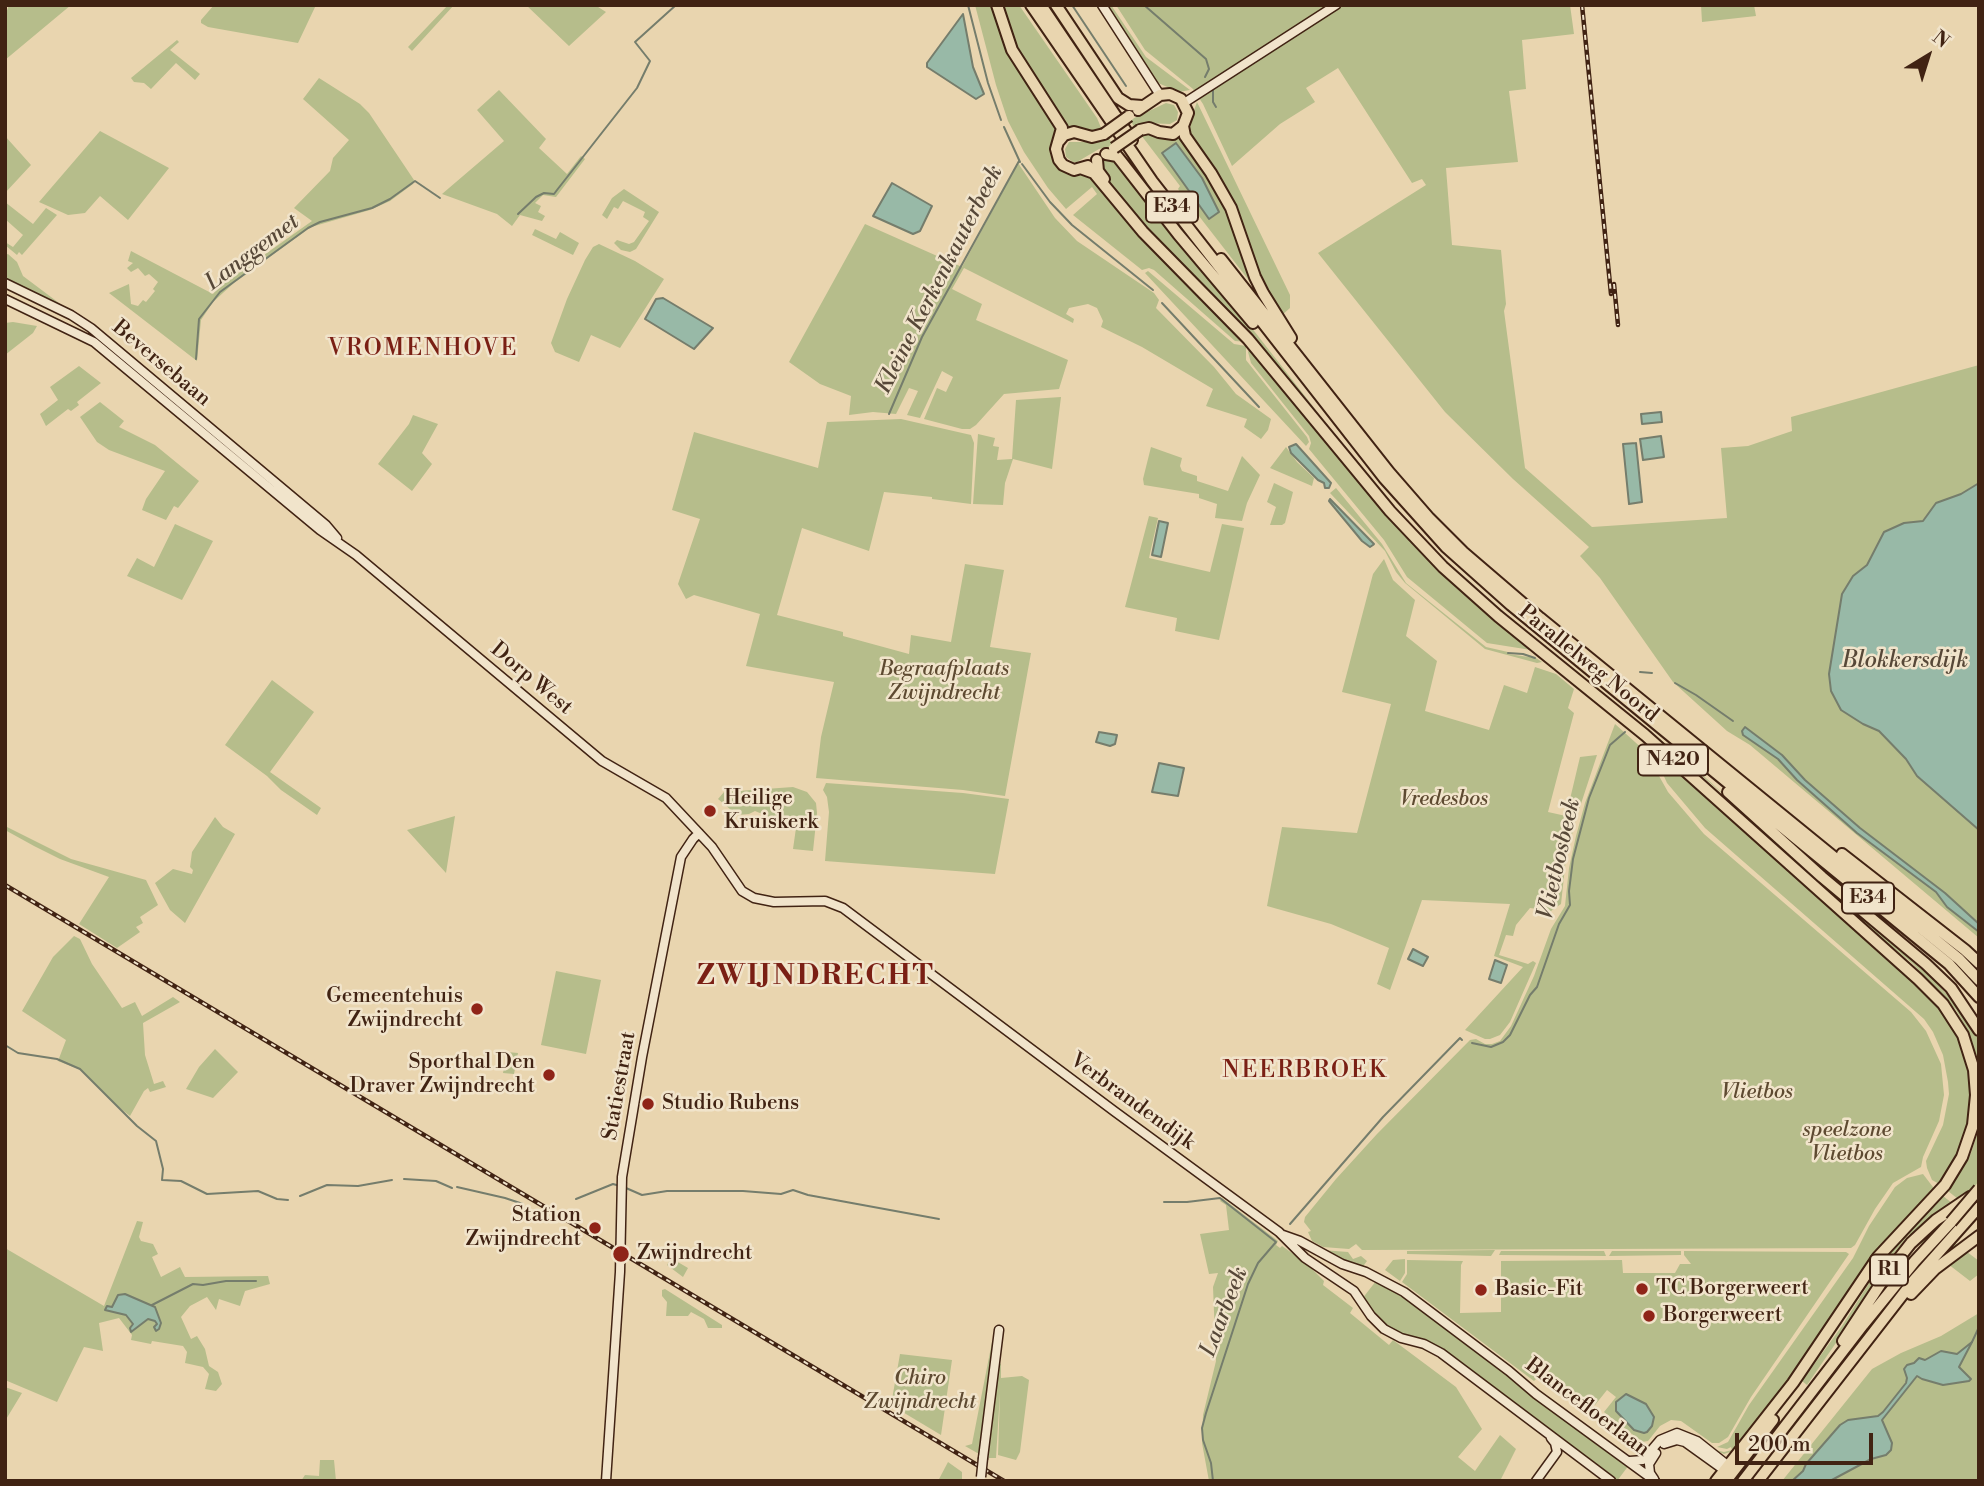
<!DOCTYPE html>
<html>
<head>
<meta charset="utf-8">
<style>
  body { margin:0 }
  #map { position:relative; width:1984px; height:1486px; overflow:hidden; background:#e9d5af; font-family:"Libre Bodoni",serif }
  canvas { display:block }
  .frame { position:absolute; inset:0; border:7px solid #412313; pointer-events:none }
  .north { position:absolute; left:1893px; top:21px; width:70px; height:70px; -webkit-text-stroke:5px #f1e4cb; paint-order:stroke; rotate:38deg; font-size:19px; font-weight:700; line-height:28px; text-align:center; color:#412313 }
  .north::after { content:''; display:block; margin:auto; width:24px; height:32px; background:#412313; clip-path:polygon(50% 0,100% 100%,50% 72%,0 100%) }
  .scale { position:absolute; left:1735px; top:1433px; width:138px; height:32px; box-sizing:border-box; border:4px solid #412313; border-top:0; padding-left:9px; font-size:21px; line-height:24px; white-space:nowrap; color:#412313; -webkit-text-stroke:5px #f1e4cb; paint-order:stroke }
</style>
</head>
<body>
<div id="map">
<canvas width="1984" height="1486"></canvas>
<div class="frame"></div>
<div class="north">N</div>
<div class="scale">200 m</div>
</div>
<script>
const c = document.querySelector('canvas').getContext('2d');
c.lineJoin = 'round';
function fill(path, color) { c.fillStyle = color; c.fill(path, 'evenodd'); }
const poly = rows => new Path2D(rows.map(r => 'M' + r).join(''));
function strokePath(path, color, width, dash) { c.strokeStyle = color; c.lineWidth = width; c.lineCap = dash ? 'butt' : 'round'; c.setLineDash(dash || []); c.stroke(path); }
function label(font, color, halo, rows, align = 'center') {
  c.font = font + ' "Libre Bodoni",serif'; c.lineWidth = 5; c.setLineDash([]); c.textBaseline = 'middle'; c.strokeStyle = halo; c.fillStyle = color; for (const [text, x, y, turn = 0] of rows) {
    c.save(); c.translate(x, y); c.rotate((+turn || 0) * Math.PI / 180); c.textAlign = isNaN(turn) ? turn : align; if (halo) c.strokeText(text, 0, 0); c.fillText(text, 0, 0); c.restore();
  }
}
fill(poly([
  [9,5,71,5,5,60,5,16],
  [214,5,316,5,298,43,208,27,201,23,201,20],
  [448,5,454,5,412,51,408,47],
  [526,5,595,5,606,12,569,46],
  [975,5,993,5,1007,48,1057,128,1051,153,1057,166,1068,174,1089,175,1248,342,1235,341,1154,270,1149,268,1142,270,1073,215,1097,194,1092,187,1066,209,1048,188,1024,152,1008,121,996,85],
  [999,5,1019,5,1097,118,1102,130,1093,133,1082,128,1067,129,1021,60],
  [1106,5,1111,5,1146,57,1190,90,1179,92,1158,83],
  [1116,5,1570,5,1574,34,1522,40,1526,89,1509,91,1518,162,1446,168,1452,245,1501,250,1506,304,1504,311,1525,468,1592,527,1727,518,1721,448,1748,446,1792,431,1791,417,1979,365,1979,483,1961,494,1936,503,1923,521,1904,523,1867,565,1853,576,1842,594,1839,617,1863,724,1879,731,1906,759,1917,776,1979,830,1979,938,1750,745,1727,731,1673,682,1600,578,1580,556,1589,547,1513,479,1445,412,1318,253,1426,185,1422,179,1412,183,1338,68,1306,88,1315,102,1280,124,1232,166,1203,104,1193,89,1145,50],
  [1701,5,1754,5,1756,16,1702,22],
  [177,40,179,42,170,50,200,74,195,80,176,63,151,89,144,83,134,82,131,78],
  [319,78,360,104,369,113,414,180,413,184,390,201,370,210,311,227,235,282,213,302,201,320,197,361,109,293,129,284,131,304,138,306,143,300,146,302,155,291,153,289,158,282,149,274,145,276,138,268,131,272,127,268,133,263,128,261,131,251,213,294,219,287,312,221,294,208,330,171,333,158,349,140,303,99],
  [499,90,546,139,539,148,567,174,581,156,585,159,556,197,543,195,535,203,541,206,538,212,545,216,542,221,520,215,512,226,497,214,442,194,504,141,477,110],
  [1197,102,1290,295,1290,308,1281,316,1260,279,1247,241,1249,240,1245,228,1190,137,1188,127],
  [1166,103,1174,105,1178,112,1177,120,1170,124,1145,123,1135,128,1130,120],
  [100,131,169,168,128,220,100,196,85,213,68,215,39,202],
  [1142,133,1180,136,1225,199,1261,296,1178,189,1180,186,1141,135],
  [1177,143,1219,212,1210,219,1162,153],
  [5,136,31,165,5,193],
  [1108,136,1113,146,1099,149,1077,162,1073,162,1066,157,1065,149,1069,142,1094,142],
  [1107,158,1114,159,1227,299,1226,301,1244,322,1251,327,1319,414,1253,336,1148,230,1116,192,1102,172,1102,162],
  [1018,163,1055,218,1077,241,1154,293,1159,300,1156,308,1214,367,1236,394,1271,419,1268,430,1261,439,1244,427,1247,419,1206,406,1213,389,1142,347,1101,327,1103,321,1097,308,1088,304,1069,308,1066,314,1074,319,1073,323,964,268,952,289,982,304,976,320,1068,360,1059,389,1004,394,976,425,970,429,962,429,924,419,937,388,946,392,953,377,942,371,920,418,907,415,918,391,909,388,896,414,873,412,849,415,851,396,820,384,789,362,865,224,962,267],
  [624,189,659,212,636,249,630,252,621,250,614,243,617,240,629,244,634,242,649,221,643,217,645,212,623,201,618,209,614,207,607,219,602,215,612,198],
  [5,202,33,224,46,208,57,215,22,255,19,252,17,255,5,245,5,242,13,247,23,235,5,219],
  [535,229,556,239,560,232,579,243,573,255,532,235],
  [599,244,635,261,664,279,620,348,591,335,579,362,555,352,551,343,567,299,585,260,593,247],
  [8,254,17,262,23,276,67,309,6,282,5,255],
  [1148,271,1234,344,1246,346,1246,360,1307,437,1309,442,1306,446,1145,273],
  [13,322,37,326,33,333,5,355,5,323],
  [1251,346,1379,504,1932,995,1962,1038,1973,1090,1965,1144,1941,1185,1932,1180,1927,1168,1926,1161,1943,1125,1949,1094,1948,1082,1943,1055,1933,1032,1924,1019,1705,828,1667,783,1657,761,1660,754,1534,648,1531,650,1487,643,1407,577,1384,540,1309,449,1311,443,1309,436,1251,363,1248,352],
  [79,366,101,383,77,402,79,405,71,411,68,409,46,426,40,414,58,400,50,387],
  [1061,397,1052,469,1013,459,1005,483,1003,505,973,504,978,434,995,438,993,446,999,447,997,460,1012,459,1016,400],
  [100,402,124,421,119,427,155,445,199,481,178,508,174,506,166,520,142,510,146,499,165,471,109,450,97,442,80,417],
  [413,415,438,424,422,453,432,464,412,491,378,464,409,424],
  [901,419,971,435,974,443,971,504,932,499,932,497,884,492,869,551,802,528,777,615,843,632,843,636,909,654,911,635,951,642,965,564,1004,570,990,647,1031,653,1005,796,963,790,816,778,821,737,834,682,746,666,760,614,694,595,686,599,678,584,700,519,672,510,694,432,818,468,827,422],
  [1151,447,1182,458,1180,466,1182,471,1197,476,1197,481,1228,491,1242,456,1260,475,1247,503,1242,521,1215,518,1217,504,1199,498,1199,494,1144,485,1143,479],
  [1286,447,1297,462,1314,478,1312,486,1270,468],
  [1274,483,1293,492,1285,523,1282,525,1270,525,1276,507,1267,502],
  [1336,488,1382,544,1406,583,1486,647,1508,652,1508,654,1536,658,1542,662,1537,663,1485,649,1405,583,1396,572,1385,551,1330,493],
  [1149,516,1158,518,1149,558,1210,572,1222,524,1244,528,1219,640,1175,631,1177,618,1125,607],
  [175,524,213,541,182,600,127,576,137,558,154,567],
  [1384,559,1393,580,1415,600,1406,636,1437,661,1425,711,1489,730,1504,685,1527,693,1535,667,1556,674,1574,689,1568,708,1574,713,1548,812,1566,816,1580,757,1597,755,1576,819,1566,858,1561,904,1551,911,1530,908,1516,925,1513,936,1506,935,1499,955,1528,964,1533,961,1536,963,1510,1022,1500,1035,1490,1039,1485,1039,1465,1030,1523,967,1494,956,1510,904,1422,900,1390,990,1377,984,1389,948,1331,924,1267,906,1282,827,1357,833,1391,704,1342,692,1373,574],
  [272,680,314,712,270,772,321,808,317,815,281,790,267,776,225,745],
  [1638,721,1695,768,1801,865,1925,970,1959,1008,1971,1025,1979,1040,1979,1063,1968,1031,1956,1010,1913,964,1871,929,1716,788],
  [1615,724,1645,751,1668,792,1704,834,1911,1012,1926,1031,1941,1064,1944,1095,1939,1121,1923,1157,1921,1167,1893,1183,1875,1209,1855,1245,1851,1248,1362,1250,1356,1244,1349,1249,1323,1247,1312,1241,1308,1232,1311,1231,1304,1222,1305,1217,1336,1179,1377,1134,1470,1040,1476,1039,1485,1044,1492,1044,1500,1041,1511,1026,1534,976,1551,929,1565,906,1569,868,1576,836,1585,803],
  [826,783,963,793,1009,799,995,874,825,861,829,812,827,797,823,790],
  [793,787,807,792,816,803,817,813,813,851,793,849,796,828,755,811,749,814,737,815,718,799,724,792],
  [455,816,446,873,407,830],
  [215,817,223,827,235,834,185,923,170,910,155,883,173,869,192,874,193,870,190,867,192,852],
  [5,826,71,859,146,880,158,905,140,917,143,923,136,927,140,932,117,948,79,924,109,877,60,859,34,846,5,830],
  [74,936,80,939,92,964,122,1008,135,1002,142,1016,173,997,180,1002,143,1023,145,1055,154,1084,163,1081,166,1087,150,1092,148,1088,144,1091,130,1116,111,1101,81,1070,58,1061,66,1040,22,1011,53,957],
  [556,971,601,980,586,1054,541,1045],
  [215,1049,238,1072,213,1098,186,1089,199,1067],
  [507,1052,518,1053,514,1074,503,1073],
  [1979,1128,1979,1180,1973,1190,1958,1199,1948,1191,1971,1153],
  [1923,1174,1936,1191,1922,1217,1943,1196,1952,1203,1926,1221,1979,1261,1979,1274,1970,1281,1909,1234,1872,1281,1874,1283,1840,1337,1807,1385,1802,1381,1842,1326,1888,1253,1900,1227,1828,1329,1736,1450,1724,1454,1715,1450,1724,1452,1732,1450,1731,1447,1727,1449,1717,1447,1728,1442,1749,1405,1853,1258,1869,1226,1895,1187,1907,1178],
  [1222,1198,1278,1241,1276,1245,1280,1248,1282,1246,1306,1263,1324,1281,1323,1285,1353,1308,1350,1313,1389,1345,1393,1340,1456,1387,1482,1429,1458,1457,1475,1471,1500,1435,1516,1449,1500,1481,1209,1481,1202,1443,1203,1415,1216,1361,1213,1287,1218,1273,1209,1274,1200,1234,1229,1230,1226,1205,1220,1201],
  [137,1221,143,1222,139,1237,141,1241,153,1244,158,1254,152,1257,161,1277,180,1267,185,1277,268,1276,270,1284,245,1291,240,1306,219,1299,216,1310,207,1297,190,1306,181,1317,191,1339,197,1336,205,1349,209,1366,218,1372,222,1384,216,1391,205,1389,209,1374,203,1367,185,1363,187,1352,183,1346,152,1341,151,1344,131,1340,132,1335,119,1318,99,1323,103,1351,84,1347,57,1402,5,1380,5,1248,104,1306],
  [1322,1250,1348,1252,1353,1259,1361,1256,1367,1261,1361,1269,1348,1265],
  [1495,1250,1491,1256,1407,1254,1407,1251],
  [1501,1251,1604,1251,1606,1256,1499,1255],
  [1612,1251,1681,1251,1681,1255,1609,1256],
  [1684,1251,1846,1252,1849,1254,1751,1397,1728,1437,1719,1443,1712,1443,1681,1421,1671,1420,1660,1426,1648,1441,1642,1442,1604,1412,1616,1397,1607,1390,1595,1405,1589,1400,1576,1406,1538,1377,1534,1381,1402,1282,1407,1274,1407,1260,1463,1261,1461,1265,1460,1313,1501,1312,1501,1261,1622,1260,1623,1273,1675,1273,1680,1264,1691,1264,1684,1255],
  [1616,1411,1652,1426,1644,1433,1628,1424],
  [671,1258,688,1268,683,1277,667,1265],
  [1405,1259,1405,1273,1400,1281,1385,1270,1393,1260],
  [1376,1281,1400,1291,1629,1465,1617,1481,1446,1354,1387,1330,1362,1299],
  [665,1289,722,1325,722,1328,708,1328,704,1319,691,1312,688,1316,666,1316,667,1302,662,1296,662,1290],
  [1979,1313,1979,1481,1782,1481,1872,1369,1901,1353,1941,1336],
  [992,1342,993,1343,979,1454,965,1446,972,1444],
  [900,1354,952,1360,941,1435,891,1405],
  [999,1363,1001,1364,1001,1378,1022,1376,1029,1380,1020,1452,1016,1460,998,1455,1000,1393,996,1458,988,1458],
  [5,1387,22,1393,5,1421],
  [320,1460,334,1460,336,1481,301,1481,305,1475,319,1476],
  [948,1462,962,1472,962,1481,938,1481]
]), '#b6bd8b');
const water = poly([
  [963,14,973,67,984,94,976,99,927,67,927,63,963,14],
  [1176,143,1202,178,1219,212,1209,219,1162,153,1176,143],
  [892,183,932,206,920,231,913,234,873,216,892,183],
  [663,298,713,328,694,349,645,319,656,299,663,298],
  [1661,412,1662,422,1642,424,1641,414,1661,412],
  [1661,436,1664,457,1643,460,1640,439,1661,436],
  [1636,443,1642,502,1629,504,1623,444,1636,443],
  [1296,444,1331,483,1329,488,1325,488,1324,483,1318,480,1291,453,1289,447,1296,444],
  [1979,483,1979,830,1917,776,1906,759,1879,731,1863,724,1841,710,1831,691,1829,674,1842,594,1853,576,1867,565,1884,532,1904,523,1923,521,1936,503,1961,494,1979,483],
  [1330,499,1374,544,1373,545,1370,547,1362,541,1329,501,1330,499],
  [1159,521,1168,523,1161,557,1152,555,1159,521],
  [1745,727,1782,755,1805,780,1860,828,1945,893,1979,924,1979,932,1947,907,1936,892,1857,833,1797,780,1778,759,1743,735,1742,731,1745,727],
  [1099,732,1117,735,1115,744,1110,746,1096,742,1099,732],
  [1159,763,1184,768,1178,796,1152,792,1159,763],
  [1413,949,1428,957,1423,966,1408,959,1413,949],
  [1495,960,1507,965,1501,983,1489,979,1495,960],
  [125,1294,155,1307,161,1323,159,1329,156,1331,154,1327,157,1324,155,1321,148,1319,131,1332,130,1328,133,1324,126,1315,105,1310,107,1306,112,1307,118,1295,125,1294],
  [1972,1342,1959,1367,1971,1379,1969,1381,1943,1385,1922,1379,1917,1376,1882,1420,1892,1443,1891,1450,1886,1455,1871,1459,1830,1481,1792,1481,1803,1471,1806,1464,1840,1425,1848,1420,1878,1416,1883,1412,1906,1383,1907,1378,1904,1369,1907,1365,1914,1363,1919,1358,1925,1360,1941,1351,1957,1354,1972,1342],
  [1626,1394,1646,1404,1654,1417,1652,1426,1647,1432,1644,1433,1634,1430,1616,1411,1616,1402,1626,1394]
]);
fill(water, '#98b9a7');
strokePath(water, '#757d6c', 2);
strokePath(poly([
  [968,5,988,83,1001,120],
  [1072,5,1126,86],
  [1144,5,1206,59,1209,69,1205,77],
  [1213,90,1213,102,1216,107],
  [1004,127,1020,162],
  [1022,164,1050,202,1072,225,1153,290],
  [518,214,536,197,544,193,554,194,557,190,637,88,650,61,635,42,676,5],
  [1162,303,1259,407],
  [196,359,199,319,220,292,308,228,320,222,372,208,390,199,415,181,440,198],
  [889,414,922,337,1019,161],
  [1508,653,1523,654,1535,658],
  [1640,672,1652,673],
  [1675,683,1696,695,1733,721],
  [1472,1043,1491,1047,1503,1042,1510,1035,1530,995,1537,987,1559,924,1570,905,1569,891,1573,859,1589,798,1610,745,1625,732],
  [5,1045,18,1053,57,1059,80,1069,137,1126,156,1141,163,1169,162,1180,181,1181,207,1194,258,1191,277,1199,288,1200],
  [404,1179,436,1181,452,1188],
  [457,1187,505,1198,523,1204],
  [626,1188,642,1195,667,1191,743,1191,781,1194,793,1190,808,1195,939,1219],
  [300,1196,327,1185,358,1186,392,1180],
  [576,1199,613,1184,620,1186],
  [1164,1202,1187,1202,1220,1198,1276,1242,1258,1263,1248,1284,1206,1413,1202,1428,1203,1440,1211,1463,1213,1481],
  [1290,1224,1383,1117,1460,1038,1462,1040],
  [152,1305,193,1284,203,1285,226,1281,256,1281],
  [1972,1342,1979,1327]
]), '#757d6c', 2);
const secondary = poly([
  [1102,5,1160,95],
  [1184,103,1336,5],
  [5,283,71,315,91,328,326,525,337,538],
  [5,299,94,342,320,530,356,555,602,761,666,798,712,847,742,891,754,898,774,902,825,901,843,908,1114,1111,1279,1232,1305,1258,1354,1291,1371,1316,1384,1329,1401,1338,1424,1344,1441,1353,1611,1481],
  [1283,1235,1300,1241,1342,1264,1366,1272,1404,1292,1509,1371,1536,1394,1655,1481],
  [1664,1444,1677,1440,1685,1442,1724,1470,1728,1471],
  [983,1458,999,1330],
  [1630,1461,1643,1460,1660,1440,1677,1433,1697,1441,1731,1468],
  [1654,1479,1650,1473,1649,1464,1656,1453],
  [606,1481,620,1272,622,1177,642,1057,681,857,693,839,699,833],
  [1536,1481,1557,1452,1555,1443,1551,1438]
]);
const highway = poly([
  [997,5,1012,50,1062,128,1056,149,1059,160,1063,165,1074,170,1088,166],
  [1031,5,1152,181,1384,478,1446,547,1511,605,1949,964,1979,997],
  [1041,5,1132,140],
  [1056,5,1118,98,1129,105,1142,106],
  [1138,110,1160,95,1170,94,1181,99,1188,113,1183,126,1173,134,1159,132,1149,128,1140,130],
  [1183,126,1185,136,1211,173,1231,208,1255,277,1263,293,1291,338],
  [1059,141,1064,135,1074,132,1092,137,1104,134],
  [1106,154,1117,156,1121,161,1178,234,1253,323],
  [1097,160,1098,171,1104,179],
  [1083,169,1094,173,1143,232,1248,339,1390,511,1443,567,1498,616,1645,735,1918,979,1943,1004,1963,1035,1974,1070,1976,1095,1973,1125,1962,1157,1945,1185,1878,1257,1793,1383,1716,1481],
  [1221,259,1389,472,1429,518,1463,552,1540,618,1959,959,1979,980],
  [1728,792,1822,877,1926,964,1951,988,1979,1030],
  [1842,854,1965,950,1979,963],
  [1911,1294,1935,1269,1979,1236],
  [1843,1341,1889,1271,1911,1243,1936,1220,1970,1197],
  [1726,1481,1773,1420],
  [1743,1481,1863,1325,1915,1261,1951,1222],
  [1758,1481,1914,1280,1979,1207]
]);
strokePath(secondary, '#412313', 11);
strokePath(highway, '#412313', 14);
strokePath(secondary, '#f1e4cb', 8);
strokePath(highway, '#e9d5af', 10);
const rail = poly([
  [1582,5,1611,294],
  [1614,284,1618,325],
  [5,885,1004,1481]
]);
strokePath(rail, '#412313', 4.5);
strokePath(rail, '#f1e4cb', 2, [5]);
const secondaryBridge = poly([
  [981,1477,983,1458]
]);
const highwayBridge = poly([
  [1104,134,1129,116],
  [1114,148,1140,130],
  [1951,1222,1979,1189]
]);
strokePath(secondaryBridge, '#412313', 11, []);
strokePath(highwayBridge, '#412313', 14, []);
strokePath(secondaryBridge, '#f1e4cb', 8);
strokePath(highwayBridge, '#e9d5af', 10);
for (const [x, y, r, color] of [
  [710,811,7,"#8f2418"],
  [477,1009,7,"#8f2418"],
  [549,1075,7,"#8f2418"],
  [648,1104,7,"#8f2418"],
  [595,1228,7,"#8f2418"],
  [621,1254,9,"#8f2418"],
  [1642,1289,7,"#8f2418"],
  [1481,1290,7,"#8f2418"],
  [1649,1316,7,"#8f2418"]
]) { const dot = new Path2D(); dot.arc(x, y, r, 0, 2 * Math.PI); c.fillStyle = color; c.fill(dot); strokePath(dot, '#f1e4cb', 2.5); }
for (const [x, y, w] of [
  [1172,207,52],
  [1673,760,70],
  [1868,898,52],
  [1889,1270,38]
]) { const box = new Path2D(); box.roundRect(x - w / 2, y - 15.5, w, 31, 5); c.fillStyle = '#f1e4cb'; c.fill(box); strokePath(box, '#412313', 2); }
label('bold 19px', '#412313', null, [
  ["E34",1172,207],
  ["N420",1673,760],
  ["E34",1868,898],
  ["R1",1889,1270]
]);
label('21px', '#412313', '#f1e4cb', [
  ["Beversebaan",161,364,40],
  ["Parallelweg Noord",1588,664,39],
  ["Dorp West",531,679,40],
  ["Statiestraat",620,1086,-80],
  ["Verbrandendijk",1132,1102,36],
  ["Blancefloerlaan",1587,1408,37]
]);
label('italic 21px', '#5e4a31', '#f1e4cb', [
  ["Begraafplaats",944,670],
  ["Zwijndrecht",944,694],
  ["Vredesbos",1444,800],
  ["Vlietbos",1757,1093],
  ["speelzone",1847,1131],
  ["Vlietbos",1847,1155],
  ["Chiro",920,1379],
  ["Zwijndrecht",920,1403]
]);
label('21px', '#412313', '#f1e4cb', [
  ["Heilige",724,799],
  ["Kruiskerk",724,823],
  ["Gemeentehuis",463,997,"right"],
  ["Zwijndrecht",463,1021,"right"],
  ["Sporthal Den",535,1063,"right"],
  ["Draver Zwijndrecht",535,1087,"right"],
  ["Studio Rubens",662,1104],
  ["Station",581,1216,"right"],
  ["Zwijndrecht",581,1240,"right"],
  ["Zwijndrecht",637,1254],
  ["TC Borgerweert",1656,1289],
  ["Basic-Fit",1495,1290],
  ["Borgerweert",1663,1316]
], 'left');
label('italic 23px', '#574838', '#f1e4cb', [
  ["Langgemet",253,253,-37],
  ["Kleine Kerkenkauterbeek",940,280,-63],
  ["Blokkersdijk",1905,661],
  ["Vlietbosbeek",1560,859,-77],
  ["Laarbeek",1225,1312,-69]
]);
c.letterSpacing = '2px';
label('23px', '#7a1f14', '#f1e4cb', [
  ["VROMENHOVE",423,349],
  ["NEERBROEK",1305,1071]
]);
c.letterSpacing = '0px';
c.letterSpacing = '2px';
label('bold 28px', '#7a1f14', '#f1e4cb', [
  ["ZWIJNDRECHT",816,977]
]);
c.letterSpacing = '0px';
</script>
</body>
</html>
